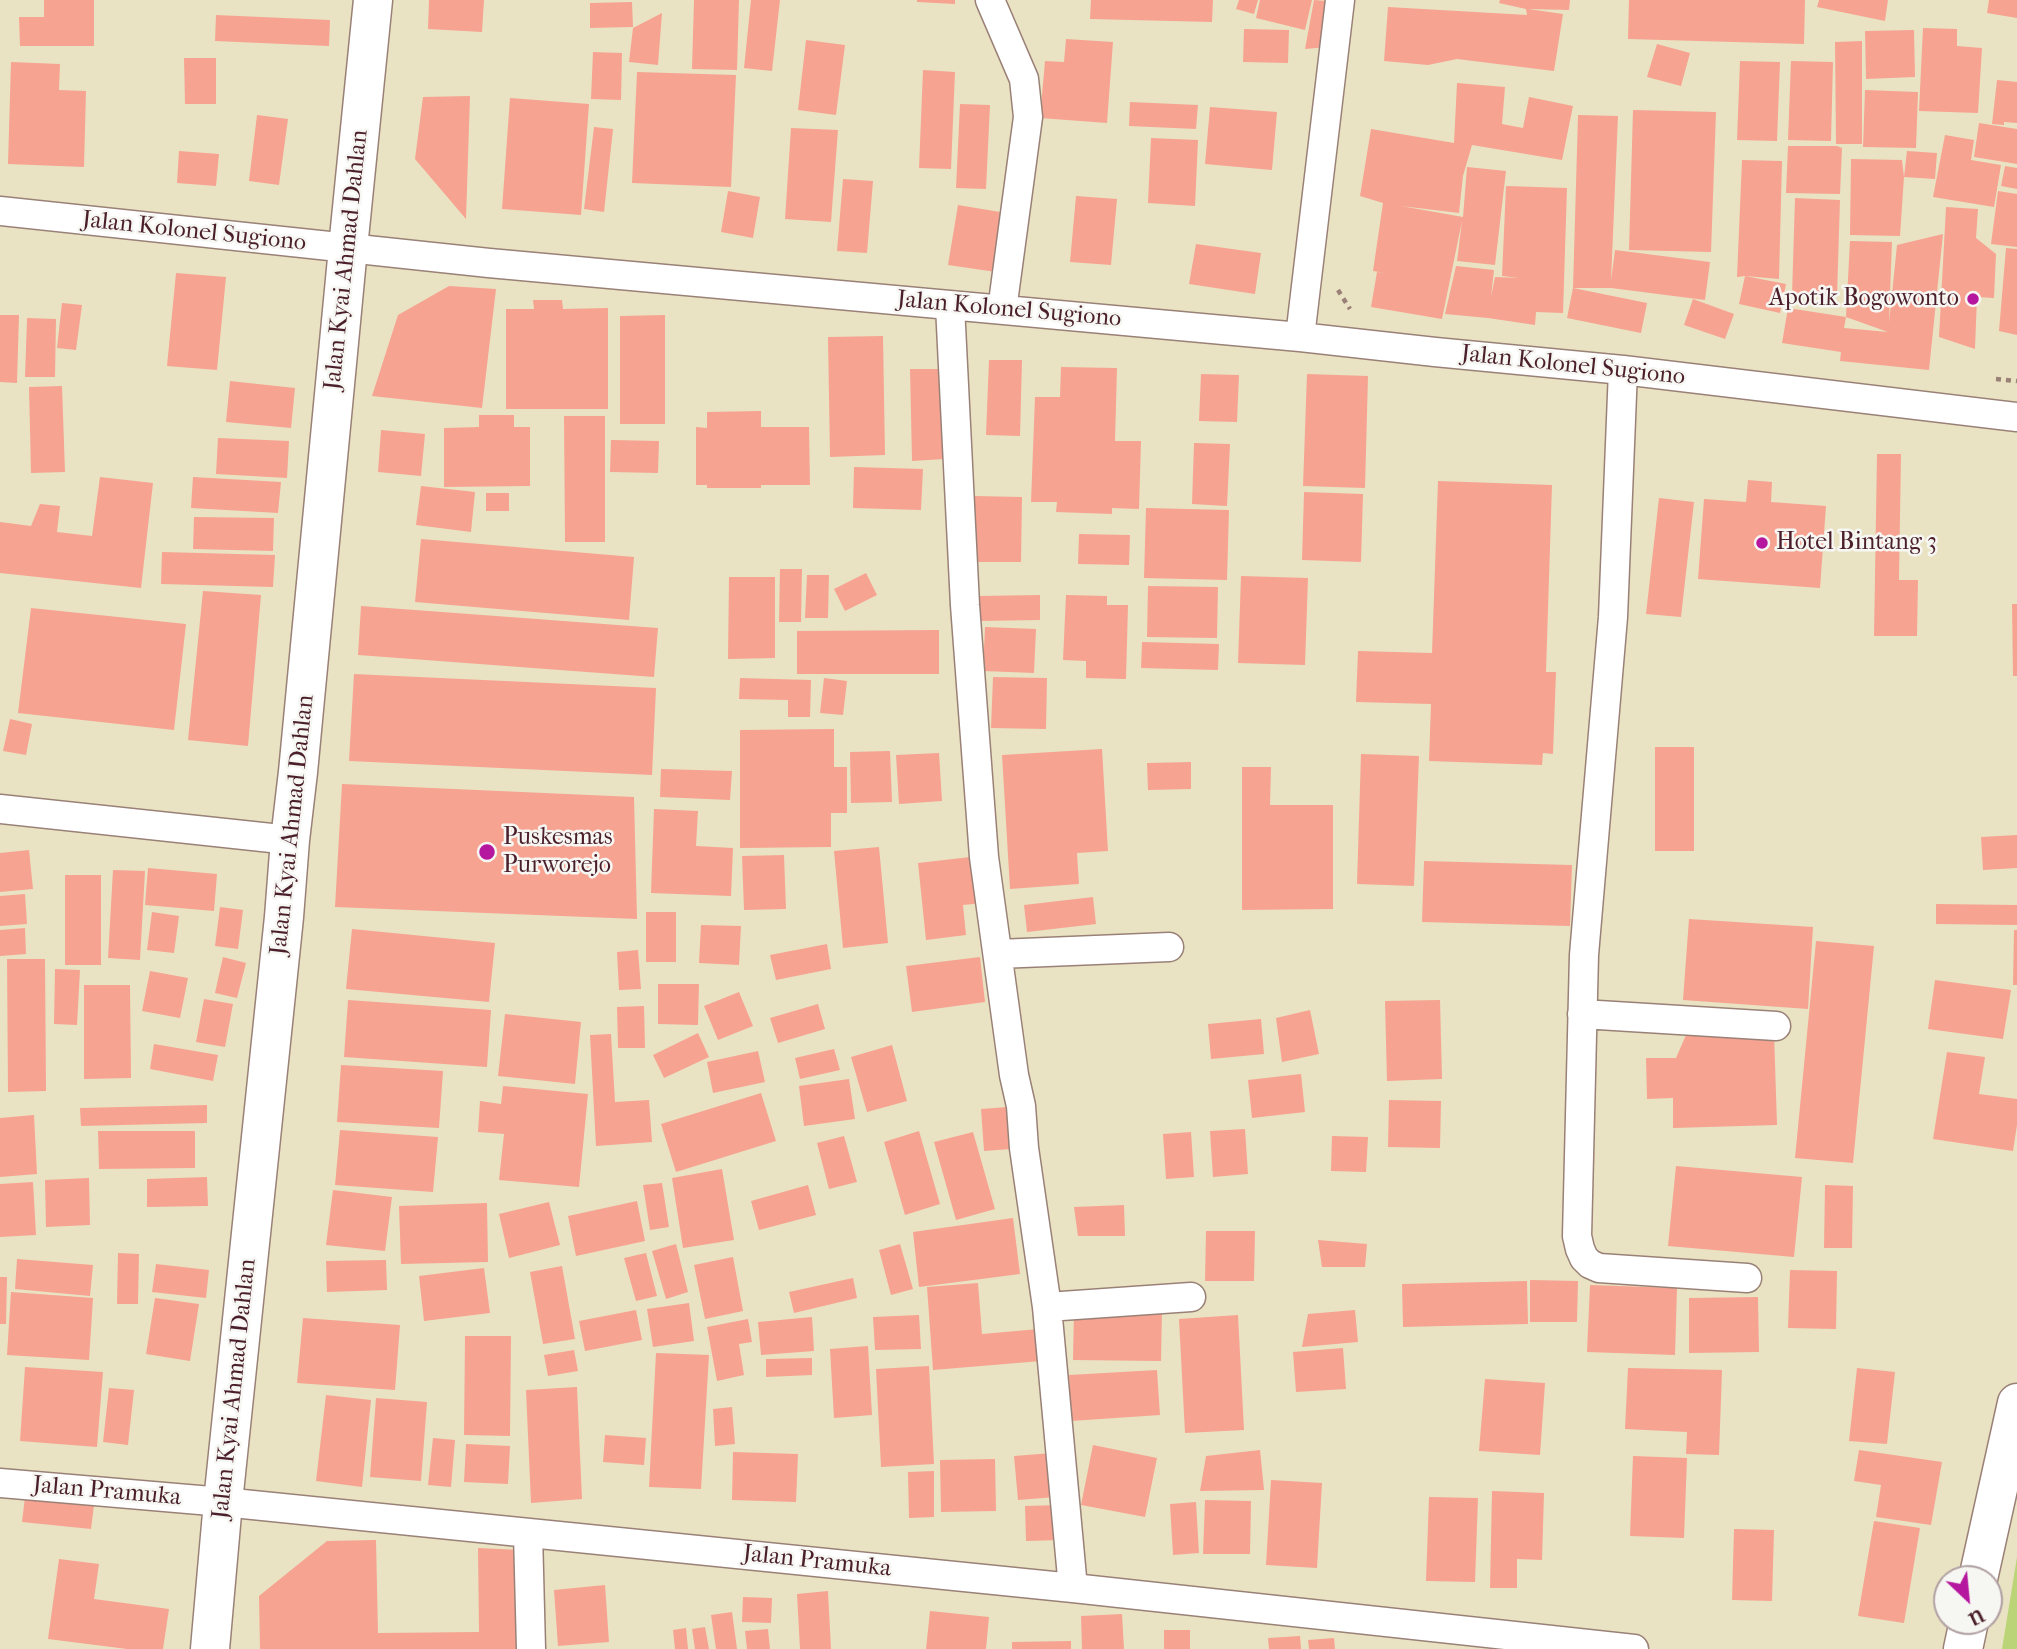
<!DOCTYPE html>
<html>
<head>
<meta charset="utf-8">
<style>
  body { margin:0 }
  #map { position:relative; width:2017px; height:1649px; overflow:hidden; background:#e9e3c3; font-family:"IM FELL French Canon",serif }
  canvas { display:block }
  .north { position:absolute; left:1933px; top:1565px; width:70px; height:70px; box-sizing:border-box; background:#f6f6f2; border:2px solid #b1a0a2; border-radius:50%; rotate:154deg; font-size:19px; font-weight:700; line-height:28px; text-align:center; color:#4a1f2b }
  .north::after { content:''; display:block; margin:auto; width:24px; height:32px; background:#b5179e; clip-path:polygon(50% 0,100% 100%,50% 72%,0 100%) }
</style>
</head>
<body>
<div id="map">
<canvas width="2017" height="1649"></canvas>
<div class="north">U</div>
</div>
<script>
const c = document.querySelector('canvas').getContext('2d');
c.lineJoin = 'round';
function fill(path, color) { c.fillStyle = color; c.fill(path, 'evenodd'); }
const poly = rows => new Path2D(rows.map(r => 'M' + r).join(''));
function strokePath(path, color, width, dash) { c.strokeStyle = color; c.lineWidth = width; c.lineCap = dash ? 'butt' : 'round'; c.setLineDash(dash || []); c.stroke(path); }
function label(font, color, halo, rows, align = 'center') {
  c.font = font + ' "IM FELL French Canon",serif'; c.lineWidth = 5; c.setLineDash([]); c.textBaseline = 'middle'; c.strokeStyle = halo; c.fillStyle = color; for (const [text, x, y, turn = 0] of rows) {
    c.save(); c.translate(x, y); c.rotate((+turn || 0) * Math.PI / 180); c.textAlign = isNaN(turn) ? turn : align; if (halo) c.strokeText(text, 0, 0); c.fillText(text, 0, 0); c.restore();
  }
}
fill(poly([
  [2017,1557,2017,1649,2002,1649]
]), '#bcd478');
fill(poly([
  [44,0,94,0,94,46,20,46,19,17,44,17],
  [429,0,484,0,482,32,428,29],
  [694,0,739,0,737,70,692,69],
  [751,0,780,0,772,71,744,68],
  [917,0,955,0,955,4,917,2],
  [1091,0,1213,0,1212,22,1090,19],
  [1239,0,1258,0,1254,14,1236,9],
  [1260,0,1312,0,1305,30,1256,18],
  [1314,0,1337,2,1328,47,1305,49],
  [1500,0,1570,0,1569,10,1528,9,1563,14,1554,71,1457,59,1428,65,1384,61,1388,7,1527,15,1526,9,1499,3],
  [1629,0,1805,0,1804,44,1628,39],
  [1819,0,1888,0,1885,21,1817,7],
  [1989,0,2017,0,2017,18,1987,13],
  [632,2,633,27,590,28,590,3],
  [662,13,658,65,629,62,633,28],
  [216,15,330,20,329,46,215,41],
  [1923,28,1957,29,1957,46,1982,48,1978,113,1919,111],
  [1244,29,1289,30,1288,63,1243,62],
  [1914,30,1915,77,1866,79,1865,31],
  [1066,39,1113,42,1107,123,1040,118,1045,61,1064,62],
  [806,40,845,45,836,115,798,110],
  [1862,41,1862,144,1836,144,1835,42],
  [1657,44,1690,53,1681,86,1647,77],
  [593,52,622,53,621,100,591,99],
  [184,58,216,58,216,104,185,104],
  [1740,61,1780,62,1777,141,1737,140],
  [1791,61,1833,62,1831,141,1788,140],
  [11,62,60,64,59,90,86,91,84,167,8,164],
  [923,70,955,72,951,169,919,168],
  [637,72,736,75,731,187,632,183],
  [1997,80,2017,82,2017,123,2004,122,2004,125,1992,124],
  [1457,83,1505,87,1502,124,1523,128,1529,97,1573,106,1562,160,1472,145,1463,176,1459,213,1401,206,1463,217,1467,167,1506,171,1495,265,1457,261,1462,221,1442,319,1371,307,1377,272,1385,273,1373,271,1383,203,1360,196,1371,129,1454,143],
  [1865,90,1918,92,1916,148,1863,147],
  [470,96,466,219,415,159,423,97],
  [510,98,589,104,581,215,502,209],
  [1130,102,1198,105,1196,129,1129,126],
  [960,104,990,105,986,189,956,188],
  [1210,107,1277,112,1272,170,1205,164],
  [1633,110,1716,112,1711,252,1629,250],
  [257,115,288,119,279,185,249,181],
  [1578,115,1618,116,1611,281,1615,250,1710,262,1705,300,1611,288,1573,288,1647,303,1641,333,1567,318,1573,288],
  [1979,123,2017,129,2017,164,1974,157],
  [594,127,613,129,604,212,584,209],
  [791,128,838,130,831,222,785,219],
  [1945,135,1974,140,1971,160,2001,165,1994,207,1933,197],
  [1151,138,1198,140,1195,206,1148,203],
  [1788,146,1837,146,1842,148,1840,194,1786,193],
  [179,151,219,154,216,186,177,183],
  [1907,151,1937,153,1935,179,1904,177],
  [1851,159,1902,160,1904,177,1900,236,1850,235],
  [1742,160,1782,161,1779,279,1745,276,1737,277],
  [2005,166,2017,168,2017,189,2001,186],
  [843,179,873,181,867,253,837,251],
  [1506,186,1567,188,1563,313,1536,312,1535,325,1488,318,1445,314,1456,266,1494,270,1491,297,1495,277,1519,278,1502,276],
  [728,191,760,197,753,238,721,232],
  [1998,191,2017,194,2017,247,1991,244],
  [1076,196,1117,199,1111,265,1070,262],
  [1795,198,1840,200,1837,296,1792,295],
  [958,205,1006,213,996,272,948,265],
  [1946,207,1978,209,1976,238,1996,254,1994,298,1977,297,1975,349,1939,337],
  [1943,234,1929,370,1840,361,1841,352,1782,343,1788,308,1846,317,1844,328,1888,332,1846,317,1850,241,1892,242,1889,323,1897,245],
  [1196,244,1261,253,1255,294,1189,284],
  [2006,248,2017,249,2017,335,1999,331],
  [176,273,226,277,217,370,167,366],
  [1745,276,1786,284,1780,313,1739,304],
  [449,286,496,289,482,408,372,396,398,315],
  [1693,299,1734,314,1725,339,1684,325],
  [533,300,562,300,563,309,608,308,608,409,506,409,506,309,534,309],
  [62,303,82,305,76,350,57,348],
  [0,315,19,315,17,383,0,382],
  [665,315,665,424,620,424,620,316],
  [27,318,56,319,55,377,25,377],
  [883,336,885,455,830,457,828,337],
  [989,360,1022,360,1020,436,986,435],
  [1061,367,1117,368,1115,441,1141,441,1139,509,1112,508,1112,514,1056,512,1057,502,1031,502,1035,397,1060,397],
  [910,369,942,369,944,459,912,461],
  [1201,374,1239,375,1237,422,1199,421],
  [1307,374,1368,376,1365,488,1303,486],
  [230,381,295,388,291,428,226,422],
  [62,386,65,472,31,473,29,387],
  [761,411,761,427,809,427,810,485,761,485,761,488,707,488,707,485,696,485,696,427,707,428,707,412],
  [479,415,514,415,514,427,530,427,530,486,444,487,444,428,479,427],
  [564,416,605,416,605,542,565,542],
  [381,430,425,434,421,476,378,472],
  [218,438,289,441,287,478,216,474],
  [611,440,659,441,658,473,610,472],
  [1194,443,1230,444,1227,506,1192,504],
  [1877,454,1901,454,1899,580,1918,580,1917,636,1874,636],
  [854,467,923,469,921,510,853,508],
  [100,477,153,483,141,588,0,573,0,522,31,526,40,504,60,506,57,532,92,536],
  [193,477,281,482,278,513,191,508],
  [1748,480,1772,482,1771,502,1826,506,1820,588,1698,579,1704,499,1746,502],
  [1438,481,1552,485,1546,672,1556,672,1553,754,1543,753,1542,765,1429,761,1431,704,1356,702,1358,651,1432,653],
  [421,486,475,492,471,532,416,525],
  [1304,492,1363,494,1361,562,1302,560],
  [486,493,509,493,509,511,486,511],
  [975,496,1022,497,1021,562,974,562],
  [1659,498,1694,502,1681,617,1646,614],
  [1146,508,1229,510,1227,580,1144,578],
  [194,517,274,518,273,551,193,549],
  [1079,534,1130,535,1129,565,1078,564],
  [421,539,634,557,629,620,415,602],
  [162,552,275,555,273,587,161,584],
  [780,569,802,569,801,622,779,622],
  [866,573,877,595,845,611,834,589],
  [807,575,829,575,828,618,805,618],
  [1241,576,1308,578,1305,665,1238,663],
  [729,577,775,577,775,658,728,659],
  [1148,586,1218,587,1217,638,1147,637],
  [203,591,261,595,248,746,188,740],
  [1040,595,1040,620,978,621,978,596],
  [1066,595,1107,596,1107,605,1128,605,1126,679,1086,678,1086,661,1063,660],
  [2012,604,2017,604,2017,676,2013,676],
  [361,606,658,628,654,677,358,655],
  [31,608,186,624,174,730,18,713],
  [985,627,1036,629,1034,673,983,671],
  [939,630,939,674,797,674,797,631],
  [1142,642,1219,644,1218,670,1141,668],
  [354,674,656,688,652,775,349,761],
  [993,677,1047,678,1046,729,991,728],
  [740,678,811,680,810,717,788,717,788,700,739,699],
  [824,678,847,681,843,715,820,713],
  [10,719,32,724,26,755,3,751],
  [834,729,834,767,847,767,847,813,831,813,831,847,740,848,740,730],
  [1655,747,1694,747,1694,851,1655,851],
  [1102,749,1108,851,1077,853,1079,884,1010,889,1002,755],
  [890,751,892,802,851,803,850,752],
  [939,753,942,801,899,804,896,755],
  [1361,754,1419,756,1414,886,1357,884],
  [1191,762,1191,789,1148,790,1147,763],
  [1242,767,1271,767,1270,805,1333,805,1333,909,1242,910],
  [661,769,732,771,730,800,660,797],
  [342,784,634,797,637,919,335,907],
  [654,809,698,811,696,846,733,848,731,896,651,893],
  [2017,835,2017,868,1983,870,1981,837],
  [879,847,888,943,843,948,834,851],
  [29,850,33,889,0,892,0,853],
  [784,855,786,909,744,910,742,856],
  [979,856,984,903,963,905,966,935,926,940,918,863],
  [1424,861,1572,865,1570,926,1422,922],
  [148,868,217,874,214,911,145,905],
  [113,870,145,871,140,960,108,958],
  [65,875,101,875,101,965,65,965],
  [25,894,27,924,0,926,0,896],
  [1093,897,1096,924,1027,932,1024,905],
  [1936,904,2017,905,2017,925,1936,924],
  [220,907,243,910,238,949,215,946],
  [152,912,179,916,174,953,147,950],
  [646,912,676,912,676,962,646,962],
  [1689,919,1813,927,1808,1009,1683,1000],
  [701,925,741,926,739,965,699,963],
  [25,928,26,954,0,956,0,930],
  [352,929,495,943,489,1002,346,989],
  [2014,930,2017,930,2017,985,2013,985],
  [1816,941,1874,946,1853,1163,1795,1158],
  [827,944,831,969,776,980,770,955],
  [638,950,641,989,619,990,617,952],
  [223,957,246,963,237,998,215,993],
  [980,957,985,1002,912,1012,906,966],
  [7,959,45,959,46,1091,8,1092],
  [55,969,80,970,77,1025,54,1024],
  [150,971,188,978,180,1018,142,1011],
  [1935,980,2011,990,2003,1039,1928,1029],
  [658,984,699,984,698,1025,658,1024],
  [84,985,130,985,131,1078,84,1079],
  [739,992,753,1026,718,1040,704,1006],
  [204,999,233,1004,225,1047,196,1042],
  [348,1000,491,1010,487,1067,344,1057],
  [1440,1000,1442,1079,1387,1081,1385,1001],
  [818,1004,825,1029,778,1043,770,1018],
  [644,1006,645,1048,618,1048,617,1007],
  [1310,1010,1319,1054,1282,1062,1276,1018],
  [505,1014,581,1022,575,1084,498,1076],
  [1261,1019,1264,1054,1211,1059,1208,1024],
  [1774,1032,1777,1125,1673,1128,1673,1098,1647,1099,1646,1058,1676,1058,1686,1035],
  [698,1033,709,1057,664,1078,653,1055],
  [611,1034,615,1102,649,1100,652,1142,596,1146,590,1035],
  [154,1044,218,1055,213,1081,150,1069],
  [892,1045,907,1101,867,1112,851,1057],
  [834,1049,840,1070,800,1079,795,1058],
  [758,1051,765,1082,713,1093,707,1062],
  [1947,1052,1985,1057,1979,1094,2017,1099,2017,1125,2013,1151,1933,1139],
  [341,1065,443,1071,439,1128,337,1122],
  [1301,1074,1305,1112,1252,1118,1248,1080],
  [849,1079,855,1119,804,1126,799,1086],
  [503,1086,588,1094,579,1187,499,1180,504,1134,478,1132,480,1101,501,1104],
  [761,1093,776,1141,676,1172,661,1124],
  [1389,1100,1441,1101,1440,1148,1388,1147],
  [207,1105,207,1123,81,1126,80,1108],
  [1021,1106,1024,1148,984,1151,981,1109],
  [34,1115,37,1174,0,1177,0,1118],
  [1245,1129,1248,1174,1213,1177,1210,1131],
  [340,1130,438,1137,433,1192,335,1185],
  [98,1131,195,1131,195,1168,99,1169],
  [919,1131,940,1204,905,1215,884,1142],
  [973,1132,995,1209,956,1220,934,1142],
  [1191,1132,1194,1177,1166,1179,1163,1134],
  [844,1136,857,1182,829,1189,817,1143],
  [1332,1136,1368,1137,1366,1172,1331,1171],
  [1676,1166,1802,1177,1794,1257,1668,1246],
  [722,1169,734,1240,683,1248,672,1178],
  [207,1177,208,1206,147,1207,147,1179],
  [89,1178,90,1225,46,1227,45,1180],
  [33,1182,36,1235,0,1237,0,1184],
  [662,1183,669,1227,650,1230,643,1185],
  [808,1185,816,1215,759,1230,751,1201],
  [1825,1185,1853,1186,1852,1248,1824,1248],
  [333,1190,392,1197,385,1251,326,1245],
  [637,1201,645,1241,576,1256,568,1216],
  [549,1202,560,1245,509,1258,499,1214],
  [487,1203,488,1262,401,1264,399,1206],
  [1124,1205,1125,1236,1078,1236,1074,1207],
  [1013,1218,1020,1274,919,1287,913,1232],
  [1206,1231,1255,1231,1254,1281,1205,1281],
  [1318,1240,1367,1244,1365,1267,1322,1267],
  [676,1244,688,1292,666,1299,652,1251],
  [900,1244,913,1289,891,1295,879,1250],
  [118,1253,139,1254,138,1304,117,1304],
  [646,1253,657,1296,636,1301,624,1258],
  [733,1257,743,1311,705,1319,694,1265],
  [17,1259,93,1265,90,1296,15,1289],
  [386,1260,387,1290,327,1292,326,1261],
  [156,1264,209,1270,206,1298,152,1292],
  [562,1266,575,1339,543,1344,530,1272],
  [484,1268,490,1313,424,1321,419,1276],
  [1790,1270,1837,1271,1836,1329,1788,1328],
  [0,1277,7,1277,6,1324,0,1324],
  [853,1278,857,1298,794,1313,789,1292],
  [1530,1280,1578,1281,1577,1322,1530,1322],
  [1527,1281,1528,1324,1403,1327,1402,1284],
  [978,1283,982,1334,1039,1329,1041,1361,933,1370,927,1287],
  [1590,1285,1677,1288,1675,1355,1587,1352],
  [11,1292,93,1298,89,1360,7,1355],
  [1758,1297,1759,1352,1689,1353,1689,1298],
  [155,1298,199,1304,190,1361,146,1354],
  [689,1303,694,1341,653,1347,647,1309],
  [1074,1309,1162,1310,1161,1361,1073,1360],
  [636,1310,642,1340,585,1351,579,1321],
  [1355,1310,1358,1342,1302,1347,1308,1314],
  [919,1315,921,1349,875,1350,873,1317],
  [1238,1315,1244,1430,1185,1433,1179,1319],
  [812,1317,814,1351,761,1355,758,1322],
  [303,1318,400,1325,395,1390,297,1383],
  [748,1319,752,1342,739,1344,744,1375,717,1381,707,1327],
  [465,1336,511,1336,510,1436,464,1435],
  [868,1346,872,1415,834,1418,830,1349],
  [1343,1348,1346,1389,1296,1392,1293,1352],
  [574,1350,578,1371,548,1376,544,1355],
  [656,1353,709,1355,701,1489,649,1487],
  [812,1358,812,1375,766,1377,766,1359],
  [929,1366,934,1464,881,1467,876,1369],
  [25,1367,103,1372,97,1447,20,1441],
  [1628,1368,1722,1370,1719,1455,1686,1454,1687,1432,1625,1429],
  [1857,1368,1895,1372,1887,1444,1849,1441],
  [1157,1370,1160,1415,1071,1421,1069,1375],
  [1485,1379,1545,1383,1540,1455,1479,1451],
  [577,1387,582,1499,531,1503,526,1390],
  [109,1388,134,1390,128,1445,103,1442],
  [326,1395,371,1400,362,1487,316,1481],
  [376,1398,427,1402,421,1481,370,1477],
  [732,1407,735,1444,715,1446,713,1409],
  [605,1435,646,1438,644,1465,603,1462],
  [433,1438,455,1440,451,1487,428,1485],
  [466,1444,510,1446,508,1484,464,1482],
  [1093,1445,1157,1458,1145,1517,1081,1505],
  [1260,1450,1264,1490,1200,1491,1206,1456],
  [1859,1450,1942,1462,1931,1525,1876,1517,1881,1485,1854,1481],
  [733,1452,798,1454,796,1502,732,1500],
  [1052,1453,1056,1497,1018,1500,1014,1456],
  [1633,1456,1687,1458,1684,1538,1630,1536],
  [995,1459,996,1511,941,1512,940,1460],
  [934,1471,934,1517,909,1518,908,1472],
  [1271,1480,1322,1483,1317,1568,1266,1565],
  [1492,1491,1544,1493,1542,1560,1517,1559,1517,1588,1490,1588],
  [25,1497,94,1505,91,1529,22,1522],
  [1429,1497,1478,1498,1475,1582,1426,1581],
  [1205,1500,1251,1501,1250,1554,1203,1554],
  [1196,1502,1199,1553,1173,1555,1170,1504],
  [1061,1505,1061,1540,1026,1541,1025,1506],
  [1874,1521,1920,1528,1904,1623,1858,1616],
  [1734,1529,1774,1530,1772,1601,1732,1600],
  [376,1540,378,1633,479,1632,478,1548,521,1550,523,1649,260,1649,259,1596,327,1541],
  [59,1559,99,1564,94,1599,169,1609,163,1649,127,1649,48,1639],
  [605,1585,609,1642,558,1646,554,1590],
  [828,1591,831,1649,800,1649,797,1594],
  [743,1597,772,1598,771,1623,742,1622],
  [930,1611,989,1617,986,1649,926,1649],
  [732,1612,737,1649,716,1649,711,1615],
  [1122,1614,1124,1649,1082,1649,1081,1616],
  [705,1627,709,1649,695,1649,692,1629],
  [686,1628,688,1649,675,1649,673,1630],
  [768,1629,770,1649,747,1649,745,1631],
  [1164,1630,1190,1630,1190,1649,1164,1649],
  [1300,1636,1301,1649,1269,1649,1268,1638],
  [1334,1638,1335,1649,1309,1649,1308,1640],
  [1071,1641,1071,1649,1012,1649,1012,1642]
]), '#f7a391');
const street = poly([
  [990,0,1024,79,1028,117,1002,310],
  [0,211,489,263,1300,337,1435,352,1623,370,2017,417],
  [950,306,965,605,984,857,1014,1075,1021,1106,1024,1148,1047,1307,1073,1588],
  [1300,337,1340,0],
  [1623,370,1613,617,1584,955,1577,1236,1580,1249,1584,1258,1590,1264,1599,1268,1747,1278],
  [0,809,290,840],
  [998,954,1169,947],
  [1582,1014,1776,1026],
  [1047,1307,1191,1297],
  [0,1483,223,1502,1073,1588,1634,1649],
  [528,1533,531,1649]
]);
const secondary = poly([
  [1978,1579,2017,1403],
  [210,1649,223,1502,284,917,290,840,298,772,348,248,373,0],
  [1963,1649,1969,1621]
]);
strokePath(street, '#9a8177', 31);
strokePath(secondary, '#9a8177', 41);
strokePath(poly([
  [1338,290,1350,309],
  [1996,379,2017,381]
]), '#9a8177', 4.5, [5, 5]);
strokePath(street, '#fff', 28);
strokePath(secondary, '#fff', 38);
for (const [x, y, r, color] of [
  [1973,299,7,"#b5179e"],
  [1762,543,7,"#b5179e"],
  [487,852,9,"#b5179e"]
]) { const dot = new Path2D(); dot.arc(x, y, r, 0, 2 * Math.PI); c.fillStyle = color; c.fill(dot); strokePath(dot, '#f6f6f2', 2.5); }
label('24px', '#4a1f2b', '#f6f6f2', [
  ["Jalan Kolonel Sugiono",194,232,6],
  ["Jalan Kyai Ahmad Dahlan",347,260,-84],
  ["Jalan Kolonel Sugiono",1009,310,5],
  ["Jalan Kolonel Sugiono",1573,366,6],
  ["Jalan Kyai Ahmad Dahlan",293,825,-84],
  ["Jalan Kyai Ahmad Dahlan",235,1389,-84],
  ["Jalan Pramuka",107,1492,5],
  ["Jalan Pramuka",817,1562,6]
]);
label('24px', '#4a1f2b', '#f6f6f2', [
  ["Apotik Bogowonto",1959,299,"right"],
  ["Hotel Bintang 3",1776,543],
  ["Puskesmas",503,838],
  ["Purworejo",503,866]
], 'left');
</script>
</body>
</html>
